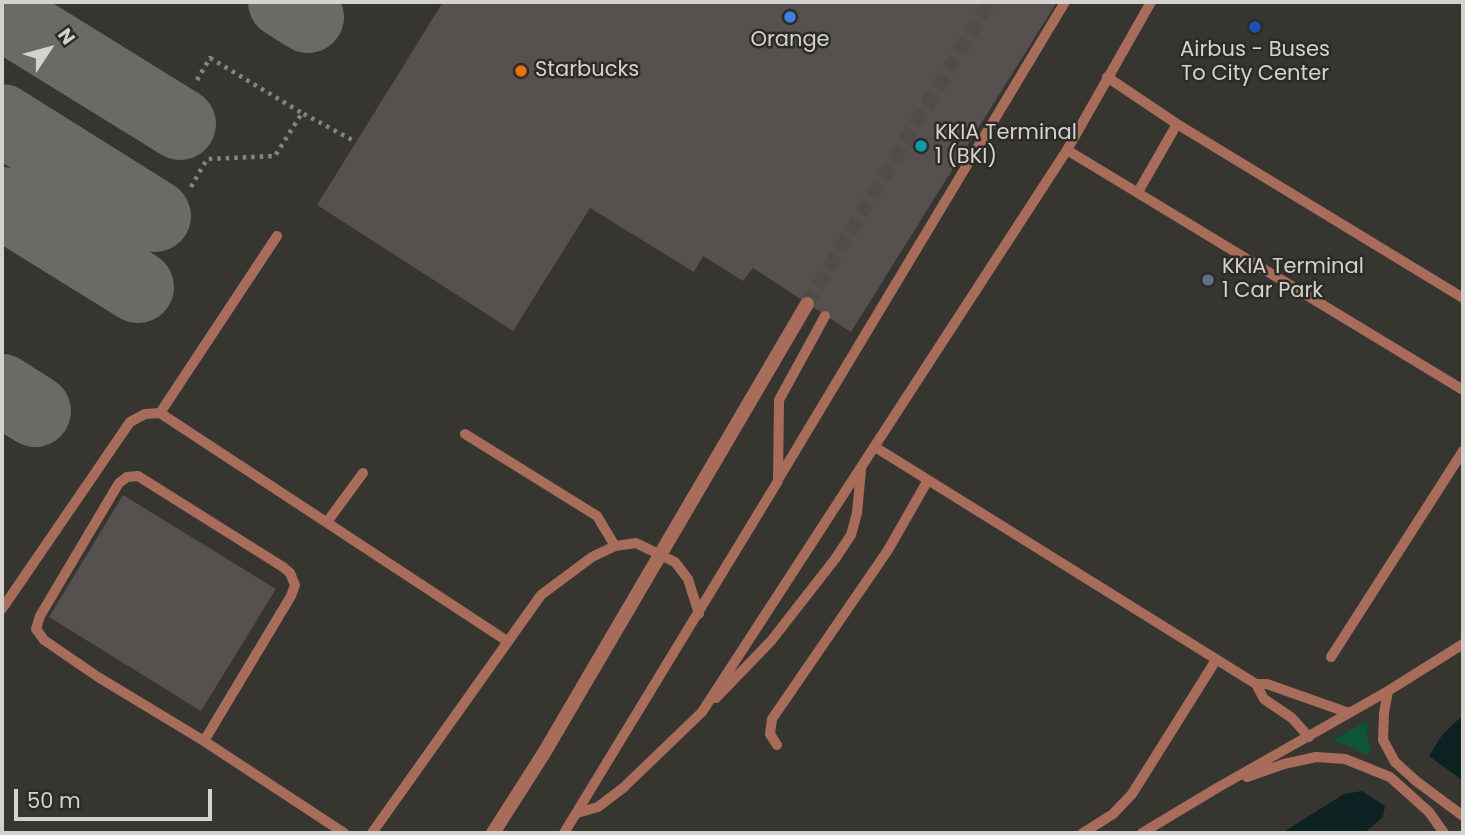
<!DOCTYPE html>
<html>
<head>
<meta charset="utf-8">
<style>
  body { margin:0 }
  #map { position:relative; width:1465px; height:835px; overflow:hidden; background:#373530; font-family:Poppins,sans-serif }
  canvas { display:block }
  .frame { position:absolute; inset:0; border:4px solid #d3d2cf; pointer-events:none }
  .north { position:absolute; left:14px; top:14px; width:70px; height:70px; -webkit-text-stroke:5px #2d2b26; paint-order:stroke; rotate:54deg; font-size:19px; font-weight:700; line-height:28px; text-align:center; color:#d3d2cf }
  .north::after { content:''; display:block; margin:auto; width:24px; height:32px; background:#d3d2cf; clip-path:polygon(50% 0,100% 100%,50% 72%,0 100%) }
  .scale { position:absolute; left:14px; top:789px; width:198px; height:32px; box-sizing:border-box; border:4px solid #d3d2cf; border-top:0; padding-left:9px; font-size:21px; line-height:24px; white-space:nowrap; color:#d3d2cf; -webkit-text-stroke:5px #2d2b26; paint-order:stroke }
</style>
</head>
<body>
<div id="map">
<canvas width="1465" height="835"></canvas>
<div class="frame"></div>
<div class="north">N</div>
<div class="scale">50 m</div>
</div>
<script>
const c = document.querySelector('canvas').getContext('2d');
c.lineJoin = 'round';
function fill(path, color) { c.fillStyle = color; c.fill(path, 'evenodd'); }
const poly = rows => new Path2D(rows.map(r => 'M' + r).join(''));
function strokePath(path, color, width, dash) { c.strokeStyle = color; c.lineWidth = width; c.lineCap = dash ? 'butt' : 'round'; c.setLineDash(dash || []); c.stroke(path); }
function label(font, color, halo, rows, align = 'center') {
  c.font = font + ' Poppins,sans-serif'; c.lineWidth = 5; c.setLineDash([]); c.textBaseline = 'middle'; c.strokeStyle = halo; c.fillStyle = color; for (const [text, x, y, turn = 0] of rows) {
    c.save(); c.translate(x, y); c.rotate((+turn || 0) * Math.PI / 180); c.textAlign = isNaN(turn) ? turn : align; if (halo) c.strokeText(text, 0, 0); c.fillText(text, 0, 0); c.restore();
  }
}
fill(poly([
  [1365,722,1368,723,1367,737,1371,750,1368,755,1347,745,1334,741,1335,739]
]), '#0b553b');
fill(poly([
  [1463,715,1463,779,1462,780,1429,756,1442,735],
  [1362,791,1385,806,1383,817,1364,833,1282,833,1344,794]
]), '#0d2022');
strokePath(poly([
  [284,2,308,17],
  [2,14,180,124],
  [2,120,155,216],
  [2,203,138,287],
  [2,390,35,411]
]), '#6c6a66', 72);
fill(poly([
  [443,2,1057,2,851,332,753,268,743,281,703,256,694,272,590,208,513,331,317,205],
  [123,495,276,589,201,711,49,617]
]), '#56504f');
strokePath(poly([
  [807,304,989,2]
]), '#4e4d48', 14, [14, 7]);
strokePath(poly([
  [197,80,210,58,302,113],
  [191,187,207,159,275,156,302,113,356,142]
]), '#868480', 4.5, [3.5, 5]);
strokePath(poly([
  [1107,77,1177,124,1463,298],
  [1067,150,1463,390],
  [1138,192,1177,124],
  [277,236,160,413,507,641],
  [465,434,597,516,615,546],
  [875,447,1256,684,1267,684,1349,713],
  [779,478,1065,2],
  [327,522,363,473],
  [2,609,130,422,145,414,160,413],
  [1331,657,1463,451],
  [1256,684,1264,699,1292,718,1309,737],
  [1388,691,1384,713,1383,740,1395,762,1416,781,1463,816],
  [716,698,771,641,835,559,851,535,857,513,861,470],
  [204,741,291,596,295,585,290,573,283,567,138,476,127,477,119,483,113,493,40,616,36,629,44,640,98,677,204,741,344,833],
  [777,745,770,734,772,719,888,550,928,480],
  [1247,777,1284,764,1316,757,1345,759,1390,777,1429,812,1444,833],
  [577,813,598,807,623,788,702,712,1067,150,1151,2],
  [372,833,541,595,592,557,615,546,636,543,675,562,688,579,699,614],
  [564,833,778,481,779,400,825,316],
  [1083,833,1113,814,1132,794,1216,660],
  [1142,833,1217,788,1388,691,1463,644]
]), '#a86c5b', 10);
strokePath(poly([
  [493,833,544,753,807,304]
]), '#a86c5b', 14);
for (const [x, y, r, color] of [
  [790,17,7,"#3f7fe0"],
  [1255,27,7,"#1a4fb4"],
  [521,71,7,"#e8710a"],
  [921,146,7,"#0f9aa8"],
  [1208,280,7,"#5c6f8a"]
]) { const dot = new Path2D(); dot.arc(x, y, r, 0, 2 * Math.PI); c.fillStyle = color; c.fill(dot); strokePath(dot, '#2d2b26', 2.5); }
label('21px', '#d3d2cf', '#2d2b26', [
  ["Orange",790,41,"center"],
  ["Airbus - Buses",1255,51,"center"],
  ["To City Center",1255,75,"center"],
  ["Starbucks",535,71],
  ["KKIA Terminal",935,134],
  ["1 (BKI)",935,158],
  ["KKIA Terminal",1222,268],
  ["1 Car Park",1222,292]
], 'left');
</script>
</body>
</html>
